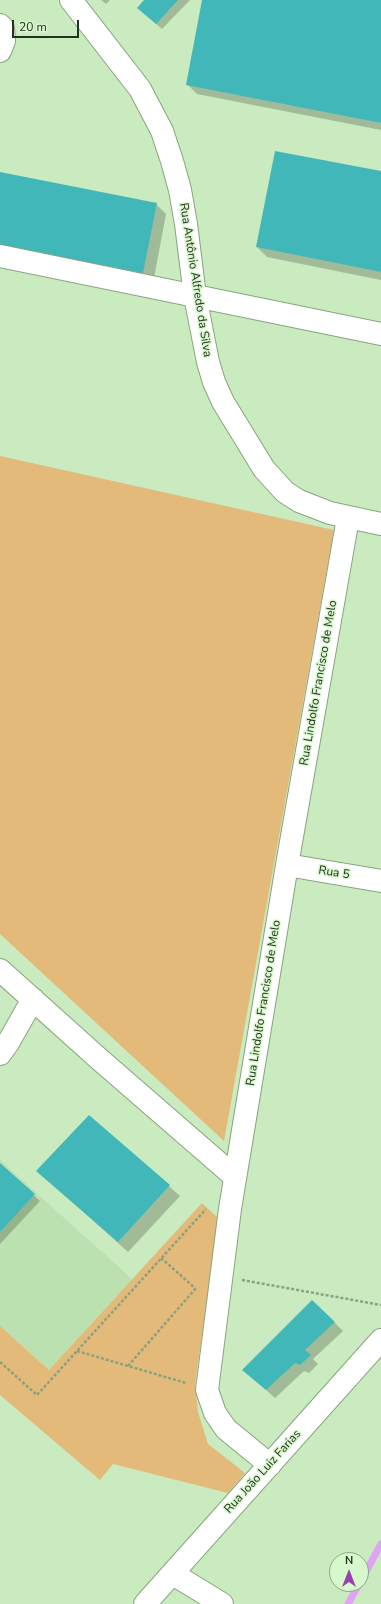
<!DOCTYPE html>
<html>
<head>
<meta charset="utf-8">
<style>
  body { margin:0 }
  #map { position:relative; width:381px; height:1604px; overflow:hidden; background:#caeabf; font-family:"Nunito Sans",sans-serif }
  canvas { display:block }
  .north { position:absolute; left:329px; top:1552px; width:40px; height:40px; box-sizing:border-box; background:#d7f7cc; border:1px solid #90a888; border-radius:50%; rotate:0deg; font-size:11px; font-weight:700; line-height:16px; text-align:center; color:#253121 }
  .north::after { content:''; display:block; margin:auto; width:14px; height:18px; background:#9641af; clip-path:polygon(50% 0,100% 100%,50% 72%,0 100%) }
  .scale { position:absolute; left:12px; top:20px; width:67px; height:18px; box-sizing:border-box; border:2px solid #253121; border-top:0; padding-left:5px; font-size:12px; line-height:14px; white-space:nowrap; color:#253121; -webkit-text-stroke:3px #d7f7cc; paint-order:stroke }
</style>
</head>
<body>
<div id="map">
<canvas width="381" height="1604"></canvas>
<div class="north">N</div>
<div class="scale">20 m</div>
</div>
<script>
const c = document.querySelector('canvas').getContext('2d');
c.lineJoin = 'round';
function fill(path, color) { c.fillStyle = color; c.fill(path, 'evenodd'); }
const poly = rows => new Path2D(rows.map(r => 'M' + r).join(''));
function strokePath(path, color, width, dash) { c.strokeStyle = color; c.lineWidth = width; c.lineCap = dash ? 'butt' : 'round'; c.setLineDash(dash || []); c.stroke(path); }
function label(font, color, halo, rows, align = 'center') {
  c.font = font + ' "Nunito Sans",sans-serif'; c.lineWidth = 3; c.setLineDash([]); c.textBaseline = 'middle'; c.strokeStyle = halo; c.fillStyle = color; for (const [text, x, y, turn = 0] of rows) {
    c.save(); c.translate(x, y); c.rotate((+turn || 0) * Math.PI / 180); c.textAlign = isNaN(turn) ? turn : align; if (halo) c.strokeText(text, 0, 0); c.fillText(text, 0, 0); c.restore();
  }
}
fill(poly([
  [0,1160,132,1279,49,1370,0,1326]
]), '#bce1b0');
fill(poly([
  [0,456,334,530,224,1141,0,934],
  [202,1203,219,1219,195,1383,198,1412,208,1444,245,1473,228,1493,113,1464,100,1480,0,1395,0,1326,49,1370]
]), '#e3ba7a');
fill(poly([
  [101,0,110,0,106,4],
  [145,0,190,0,162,29,138,8],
  [203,0,381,0,381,130,197,94,187,84],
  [381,172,381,280,267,257,257,247],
  [0,173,156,204,166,214,153,283,0,253],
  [89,1116,180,1196,128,1252,38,1171],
  [0,1164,40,1201,0,1244],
  [334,1322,343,1331,313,1359,318,1364,309,1373,304,1371,275,1398,244,1370]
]), '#0003');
strokePath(poly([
  [361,1581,381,1544],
  [348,1604,359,1584]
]), '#e1a4f5', 7);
fill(poly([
  [144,0,178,0,156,24,137,8],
  [202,0,381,0,381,123,186,85],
  [275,151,381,171,381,272,256,247],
  [0,172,157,203,143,273,0,245],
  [89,1115,170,1185,118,1242,36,1171],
  [0,1163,35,1194,0,1232],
  [312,1300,335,1322,305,1350,311,1355,300,1365,295,1363,266,1390,242,1370]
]), '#42b7ba');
const minor = poly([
  [71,0,140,89,162,131,172,161,180,190,186,224,195,296,208,362,214,382,223,402,264,469,285,492,299,501,330,513,381,524],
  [0,25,3,28,4,41,0,51],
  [0,256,381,334],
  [287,865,381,881],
  [0,970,98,1058,235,1177],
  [0,1054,8,1043,33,999],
  [270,1465,226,1429,215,1413,207,1390,230,1209,287,865,348,518],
  [173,1574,222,1604],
  [145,1604,381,1340]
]);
strokePath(minor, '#87a57d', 24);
strokePath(poly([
  [161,1258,195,1288],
  [242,1280,381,1305],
  [77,1351,186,1383],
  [0,1362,37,1395,206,1209],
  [128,1366,197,1287]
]), '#8aa282', 2.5, [3, 2]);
strokePath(minor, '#fff', 22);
label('12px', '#253121', '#d7f7cc', [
  ["Rua Antônio Alfredo da Silva",195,280,81],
  ["Rua Lindolfo Francisco de Melo",319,683,-80],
  ["Rua 5",334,873,9],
  ["Rua Lindolfo Francisco de Melo",264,1003,-81],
  ["Rua João Luiz Farias",263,1472,-48]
]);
</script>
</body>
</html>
